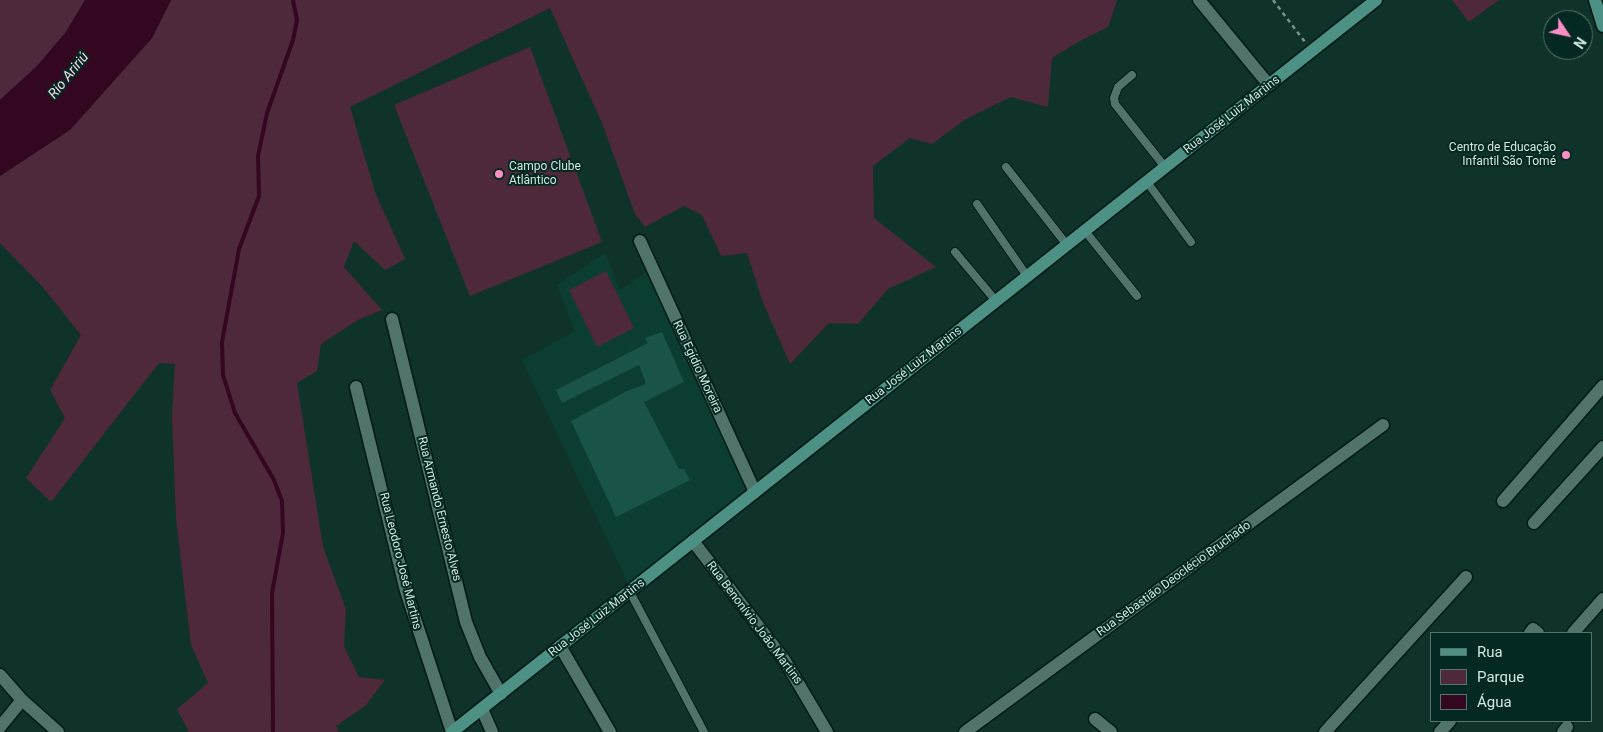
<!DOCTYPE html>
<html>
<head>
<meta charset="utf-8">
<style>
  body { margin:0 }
  #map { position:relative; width:1603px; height:732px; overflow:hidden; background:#0f332b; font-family:Roboto,sans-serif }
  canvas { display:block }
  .legend { position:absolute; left:1430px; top:632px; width:162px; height:90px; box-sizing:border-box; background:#032922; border:1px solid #56746e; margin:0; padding:6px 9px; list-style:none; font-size:15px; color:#d2e5e0 }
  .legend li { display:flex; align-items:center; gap:10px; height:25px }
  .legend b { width:25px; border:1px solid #56746e }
  .north { position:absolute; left:1543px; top:10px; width:50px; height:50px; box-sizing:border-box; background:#032922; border:1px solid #56746e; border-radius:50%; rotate:124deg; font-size:14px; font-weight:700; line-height:20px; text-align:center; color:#d2e5e0 }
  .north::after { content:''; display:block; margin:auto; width:18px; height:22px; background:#fb8fc5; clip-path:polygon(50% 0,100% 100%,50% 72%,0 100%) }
</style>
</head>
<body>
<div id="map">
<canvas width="1603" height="732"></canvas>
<ul class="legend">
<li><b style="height:6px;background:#4c9183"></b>Rua</li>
<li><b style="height:14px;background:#4e283b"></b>Parque</li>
<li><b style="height:14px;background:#340721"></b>Água</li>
</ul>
<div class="north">N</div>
</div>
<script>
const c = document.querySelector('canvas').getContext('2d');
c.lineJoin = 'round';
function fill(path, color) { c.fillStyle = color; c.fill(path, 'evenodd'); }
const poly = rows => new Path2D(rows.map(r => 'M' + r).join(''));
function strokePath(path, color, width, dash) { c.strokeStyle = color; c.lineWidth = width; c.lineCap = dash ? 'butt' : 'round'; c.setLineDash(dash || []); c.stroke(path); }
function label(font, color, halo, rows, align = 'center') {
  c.font = font + ' Roboto,sans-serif'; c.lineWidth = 4; c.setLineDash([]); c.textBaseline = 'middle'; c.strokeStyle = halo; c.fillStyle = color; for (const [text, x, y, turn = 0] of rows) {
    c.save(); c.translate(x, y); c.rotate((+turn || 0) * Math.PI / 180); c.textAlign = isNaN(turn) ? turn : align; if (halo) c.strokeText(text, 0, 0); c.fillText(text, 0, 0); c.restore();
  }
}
fill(poly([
  [605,253,620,290,648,271,751,487,629,585,522,360,575,331,557,285]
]), '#0c3d33');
fill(poly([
  [0,0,85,0,66,32,37,66,0,100],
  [171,0,1117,0,1108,27,1078,42,1052,58,1048,107,1011,97,966,119,932,144,910,138,873,166,874,218,936,267,888,289,858,324,829,323,790,364,762,300,747,253,721,256,702,215,684,206,645,227,635,214,602,123,550,8,350,107,375,192,405,259,385,270,354,241,344,267,382,310,358,320,321,344,317,371,297,383,323,547,346,609,344,647,359,677,385,680,365,706,336,726,339,732,189,732,177,709,208,683,191,645,176,519,172,416,175,364,159,363,51,502,26,478,65,418,50,390,81,335,41,285,0,243,0,176,70,130,152,38],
  [1452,0,1499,0,1469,22],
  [530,47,602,242,470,296,394,105],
  [606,271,634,328,597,347,569,290]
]), '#4e283b');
fill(poly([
  [85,0,171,0,152,38,70,130,0,176,0,100,37,66,66,32]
]), '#340721');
strokePath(poly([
  [273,732,272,593,283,533,282,501,274,480,235,413,223,375,222,342,239,249,259,196,258,156,267,113,293,40,297,20,293,0]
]), '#340721', 4);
fill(poly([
  [662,332,684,382,644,402,679,469,684,469,690,480,616,517,571,421,627,391,646,384,639,365,562,403,556,390,648,343,645,338]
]), '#1a5348');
const lane = poly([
  [1132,75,1118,87,1114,98,1115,104,1165,167],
  [1006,167,1067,245],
  [1147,182,1191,242],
  [977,204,1027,276],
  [1085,231,1137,296],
  [955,252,996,301],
  [630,592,704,732]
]);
const street = poly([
  [1199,0,1269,85],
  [640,241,755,492],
  [392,319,466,622,480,657,501,694],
  [356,387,406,591,452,732],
  [1503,501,1603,386],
  [1534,523,1603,447],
  [693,541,785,661,827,732],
  [1530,633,1533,629,1538,633],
  [1573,633,1603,599],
  [560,646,610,732],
  [0,675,22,700,58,732],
  [482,709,492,732],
  [1095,719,1111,732],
  [0,727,22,700],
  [965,732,1383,425],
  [1325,732,1466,577],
  [1440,732,1450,721],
  [1563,732,1567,727]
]);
const secondary = poly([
  [1595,0,1603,26],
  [452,732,1376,0]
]);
strokePath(lane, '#001914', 10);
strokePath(street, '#001914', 15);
strokePath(secondary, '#001914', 15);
strokePath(poly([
  [1273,0,1305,42]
]), '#78938d', 2.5, [4, 4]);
strokePath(lane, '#50746b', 8);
strokePath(street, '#50746b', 12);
strokePath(secondary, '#4c9183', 12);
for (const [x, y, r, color] of [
  [1566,155,5,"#fb8fc5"],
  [499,174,5,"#fb8fc5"]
]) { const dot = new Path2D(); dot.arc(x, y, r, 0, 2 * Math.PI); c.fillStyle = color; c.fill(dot); strokePath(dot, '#032922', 2); }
label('12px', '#d2e5e0', '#032922', [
  ["Rua José Luiz Martins",1232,115,-38],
  ["Rua José Luiz Martins",914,366,-38],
  ["Rua Egídio Moreira",697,367,65],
  ["Rua Armando Ernesto Alves",439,509,76],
  ["Rua Leodoro José Martins",400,561,76],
  ["Rua Sebastião Deoclécio Bruchado",1174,579,-36],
  ["Rua José Luiz Martins",597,618,-38],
  ["Rua Benonívio João Martins",754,623,53]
]);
label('12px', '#d2e5e0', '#032922', [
  ["Centro de Educação",1556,148],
  ["Infantil São Tomé",1556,162],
  ["Campo Clube",509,167,"left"],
  ["Atlântico",509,181,"left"]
], 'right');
label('italic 14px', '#fad8e7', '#032922', [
  ["Rio Aririú",69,76,-51]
]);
</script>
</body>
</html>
